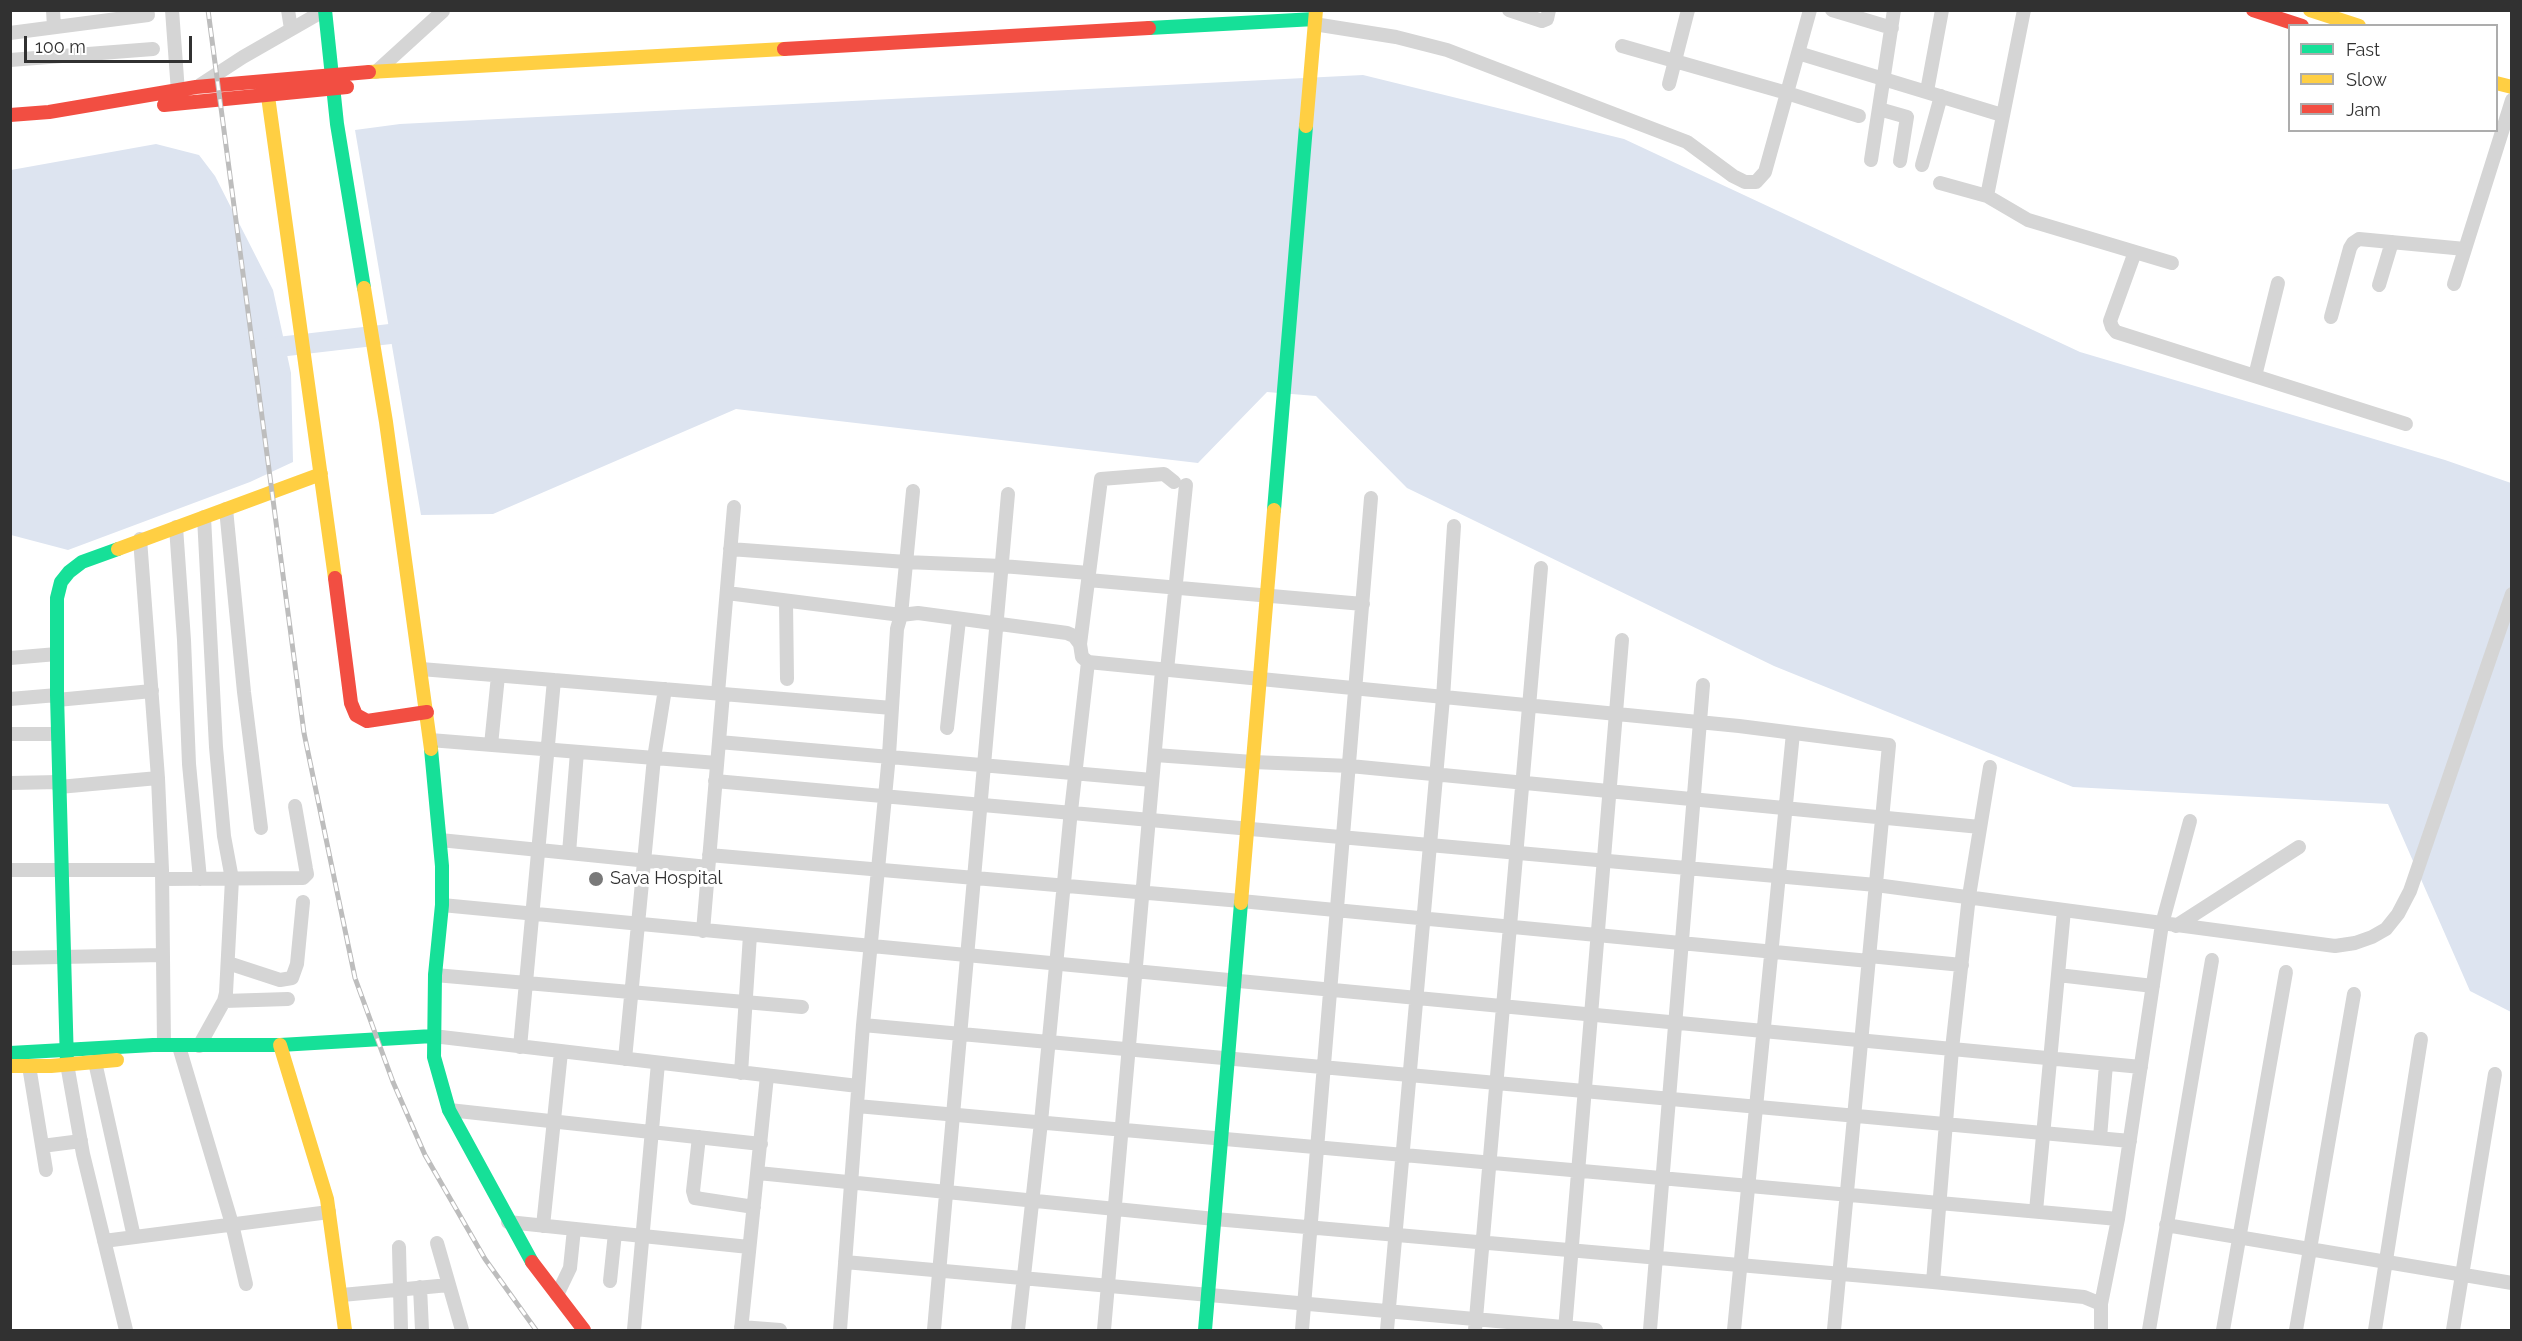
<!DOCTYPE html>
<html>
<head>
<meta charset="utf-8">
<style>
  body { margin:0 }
  #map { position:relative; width:2522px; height:1341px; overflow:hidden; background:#fff; font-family:Raleway,sans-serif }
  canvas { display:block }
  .frame { position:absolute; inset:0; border:12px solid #313131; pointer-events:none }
  .legend { position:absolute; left:2288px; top:24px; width:210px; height:108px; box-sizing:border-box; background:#fff; border:2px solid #adadad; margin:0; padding:8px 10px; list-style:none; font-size:18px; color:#313131 }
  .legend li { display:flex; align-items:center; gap:12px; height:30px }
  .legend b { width:30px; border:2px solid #adadad }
  .scale { position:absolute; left:24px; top:36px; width:168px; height:27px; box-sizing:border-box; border:3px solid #313131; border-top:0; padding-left:8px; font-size:18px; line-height:21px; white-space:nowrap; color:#313131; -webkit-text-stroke:4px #fff; paint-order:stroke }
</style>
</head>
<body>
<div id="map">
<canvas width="2522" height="1341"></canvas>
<div class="frame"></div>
<ul class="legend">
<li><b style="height:8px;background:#16e098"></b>Fast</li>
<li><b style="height:8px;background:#ffcf43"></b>Slow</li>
<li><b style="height:8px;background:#f24e42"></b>Jam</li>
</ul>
<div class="scale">100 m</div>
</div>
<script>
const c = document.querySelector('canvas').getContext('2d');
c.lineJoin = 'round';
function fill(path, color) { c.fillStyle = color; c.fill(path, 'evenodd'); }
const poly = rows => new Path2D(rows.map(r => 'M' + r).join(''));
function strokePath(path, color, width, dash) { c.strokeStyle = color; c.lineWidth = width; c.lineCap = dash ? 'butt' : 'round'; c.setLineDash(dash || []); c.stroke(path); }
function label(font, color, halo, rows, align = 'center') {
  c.font = font + ' Raleway,sans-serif'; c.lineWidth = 6; c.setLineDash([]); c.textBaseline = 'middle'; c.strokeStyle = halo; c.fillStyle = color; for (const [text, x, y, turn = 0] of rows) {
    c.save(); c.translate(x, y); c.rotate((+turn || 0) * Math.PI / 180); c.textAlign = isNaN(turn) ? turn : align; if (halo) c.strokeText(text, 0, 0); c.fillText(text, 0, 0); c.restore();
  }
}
fill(poly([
  [1363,75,1624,139,2080,352,2445,460,2511,483,2511,1012,2470,991,2388,804,2073,787,1774,666,1407,488,1316,396,1267,392,1198,463,736,409,493,514,421,515,355,130,400,124],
  [156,144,199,155,215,176,273,290,291,373,293,462,250,482,68,550,11,535,11,170]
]), '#dde4f0');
strokePath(poly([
  [261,349,416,331]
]), '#dde4f0', 20);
strokePath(poly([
  [53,10,54,27],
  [172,10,178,92],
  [288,10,291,29],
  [1509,10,1542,21,1547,19,1549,10],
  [1832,10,1892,28],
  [2024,10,1987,196,2028,220,2172,263],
  [1314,24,1396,37,1447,50,1687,142,1733,176,1745,182,1756,182,1765,172,1810,10],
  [10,33,148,15],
  [1622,46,1787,93,1859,116],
  [1798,53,2002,115],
  [10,60,153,49],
  [376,72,443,11],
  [1669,84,1688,10],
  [200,85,243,57,325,10],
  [1927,91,1942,10],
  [1879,109,1907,117,1900,161],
  [1871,160,1894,10],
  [1922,165,1941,96],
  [1940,183,1987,196],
  [2135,252,2110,321,2112,327,2116,332,2406,424],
  [2454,284,2512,100],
  [2379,285,2392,242],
  [2331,317,2350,248,2353,243,2359,239,2465,249],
  [2255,376,2278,283],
  [226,509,244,692,261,828],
  [176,527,184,640,189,764,200,879],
  [140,539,158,778,162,870,164,1045],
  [730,549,906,562,1002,566,1089,573],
  [1088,580,1363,604],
  [727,593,901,615,913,491],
  [786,601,787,679],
  [1080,644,1101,479,1164,474,1174,482],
  [10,658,57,654],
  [421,669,892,708],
  [1167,670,1186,485],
  [718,693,734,507],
  [10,699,57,695],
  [57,700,152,691],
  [947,728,959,620],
  [10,734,58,734],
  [430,740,717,763],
  [719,742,1152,780],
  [491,745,498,676],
  [1155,755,1253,762,1350,766,1980,827],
  [715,781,1876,885,2335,946,2355,943,2372,937,2386,929,2398,914,2410,891,2512,594],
  [10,783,59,782],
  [59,787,158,778],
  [440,840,708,867],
  [569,853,577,752],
  [709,855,1241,901,1869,961],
  [10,870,162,870],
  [162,879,303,878,307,874,306,869,295,806],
  [442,905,2141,1067],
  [2176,926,2299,847],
  [703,931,723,694],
  [1869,956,1962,965],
  [10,958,163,955],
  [228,963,280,980,292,978,297,964,303,902],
  [435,975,802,1007],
  [2058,975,2153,986],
  [224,1001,288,999],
  [863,1025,2130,1141],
  [433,1036,858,1086],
  [199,1046,224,1001,226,993,232,879,224,836,216,747,204,517],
  [520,1047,554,680],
  [180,1050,232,1224,246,1284],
  [625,1059,654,758,665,689],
  [95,1062,134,1237],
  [67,1064,83,1154,126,1330],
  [29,1066,46,1170],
  [741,1073,750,935],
  [857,1106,2118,1219],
  [449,1110,761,1144],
  [699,1137,693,1191,695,1198,754,1207],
  [2100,1138,2106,1064],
  [42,1146,81,1141],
  [758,1173,1215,1219,1933,1282,2084,1297,2101,1304,2101,1330],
  [2036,1211,2064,910],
  [508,1222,749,1247],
  [2166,1225,2512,1283],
  [543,1226,561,1052],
  [104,1241,329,1212],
  [437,1243,462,1330],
  [399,1247,401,1330],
  [845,1262,1596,1330],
  [610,1281,615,1233],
  [1933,1282,1952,1049,1969,896,1990,767],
  [420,1287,422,1330],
  [342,1295,449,1285],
  [557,1295,570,1268,574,1229],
  [2101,1304,2118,1219,2162,924,2190,821],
  [741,1327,780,1330],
  [634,1330,658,1063],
  [741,1330,767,1076],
  [840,1330,863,1025,889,755,897,629,901,615,918,613,1067,633,1074,636,1080,644,1082,657,1088,662,1739,726,1889,745,1834,1330],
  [934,1330,1008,494],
  [1018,1330,1041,1122,1070,820,1088,662],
  [1104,1330,1162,670],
  [1302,1330,1371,498],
  [1387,1330,1443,698,1454,526],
  [1475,1330,1541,568],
  [1565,1330,1622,640],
  [1650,1330,1703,685],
  [1734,1330,1793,733],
  [2149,1330,2212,960],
  [2223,1330,2286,972],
  [2296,1330,2354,994],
  [2375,1330,2421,1039],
  [2453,1330,2495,1074]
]), '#d5d5d5', 14);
strokePath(poly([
  [325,10,337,124,364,288],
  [1149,28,1315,19],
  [1274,510,1306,126],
  [431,749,442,866,442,905,435,975,434,1057,449,1110,532,1262],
  [10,1053,153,1045,280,1045,433,1036],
  [67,1064,57,695,57,598,61,582,69,572,82,562,118,549],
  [1205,1330,1241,903]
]), '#16e098', 14);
strokePath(poly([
  [2310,10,2359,26],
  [369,72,784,49],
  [266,82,335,578],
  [2496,83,2512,87],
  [1306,126,1316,10],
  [364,288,386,422,431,749],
  [118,549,321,474],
  [1241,903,1274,510],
  [280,1045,327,1199,345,1330],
  [10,1066,51,1066,117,1060]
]), '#ffcf43', 14);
strokePath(poly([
  [2253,10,2302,26],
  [784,49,1149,28],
  [164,105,347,87],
  [10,115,49,112,196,87,369,72],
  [335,578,351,703,356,715,367,721,427,712],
  [532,1262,584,1330]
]), '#f24e42', 14);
const rail = poly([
  [208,10,304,733,355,978,393,1082,425,1155,485,1259,536,1330]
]);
strokePath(rail, '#bdbdbd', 5);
strokePath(rail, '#fff', 3, [9]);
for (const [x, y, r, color] of [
  [596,879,8,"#797979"]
]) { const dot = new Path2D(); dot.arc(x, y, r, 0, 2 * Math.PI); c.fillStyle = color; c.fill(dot); strokePath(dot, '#fff', 2); }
label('18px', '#313131', '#fff', [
  ["Sava Hospital",610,879]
], 'left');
</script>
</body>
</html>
